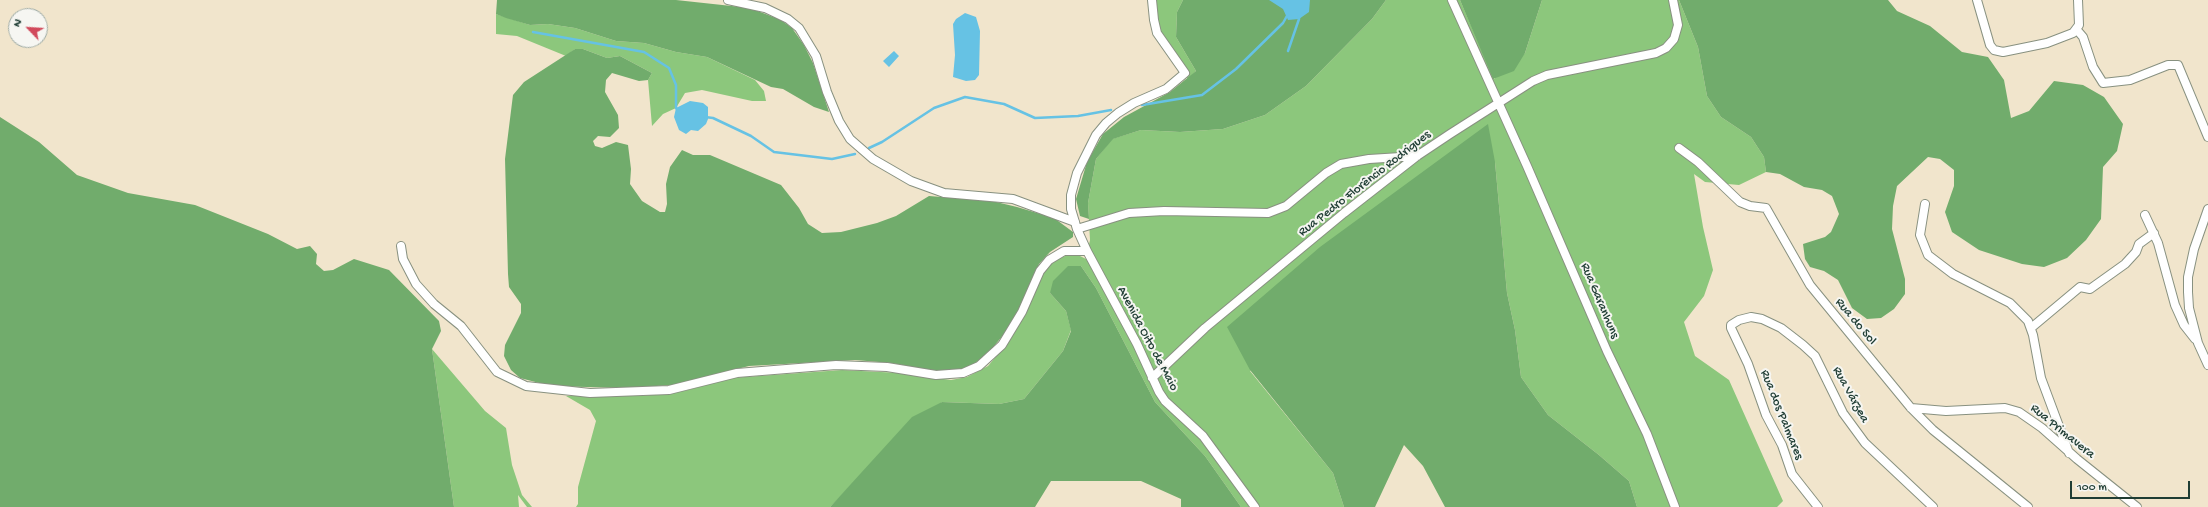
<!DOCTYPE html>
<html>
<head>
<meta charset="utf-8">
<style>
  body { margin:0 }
  #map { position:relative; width:2208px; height:507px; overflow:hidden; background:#f1e5cc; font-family:"Gochi Hand",sans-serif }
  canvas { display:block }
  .north { position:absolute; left:8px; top:8px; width:40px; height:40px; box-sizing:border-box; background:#f6f6f2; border:1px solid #a0aca6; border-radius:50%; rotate:295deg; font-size:11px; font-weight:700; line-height:16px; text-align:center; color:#1f3d34 }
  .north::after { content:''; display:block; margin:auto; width:14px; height:18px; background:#d1495b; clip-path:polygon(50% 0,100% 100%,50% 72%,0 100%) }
  .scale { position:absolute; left:2070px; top:481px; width:120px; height:18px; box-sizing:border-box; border:2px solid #1f3d34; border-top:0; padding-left:5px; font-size:12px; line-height:14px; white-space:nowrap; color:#1f3d34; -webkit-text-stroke:3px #f6f6f2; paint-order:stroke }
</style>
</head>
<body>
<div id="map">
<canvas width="2208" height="507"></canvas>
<div class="north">N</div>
<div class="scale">100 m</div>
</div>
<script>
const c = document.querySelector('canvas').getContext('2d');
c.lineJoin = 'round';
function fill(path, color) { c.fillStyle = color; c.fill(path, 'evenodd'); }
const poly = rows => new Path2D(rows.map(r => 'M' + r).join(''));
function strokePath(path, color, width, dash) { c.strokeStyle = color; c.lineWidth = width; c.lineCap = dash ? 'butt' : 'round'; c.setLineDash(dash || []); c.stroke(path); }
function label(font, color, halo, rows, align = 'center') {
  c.font = font + ' "Gochi Hand",sans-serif'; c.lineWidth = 4; c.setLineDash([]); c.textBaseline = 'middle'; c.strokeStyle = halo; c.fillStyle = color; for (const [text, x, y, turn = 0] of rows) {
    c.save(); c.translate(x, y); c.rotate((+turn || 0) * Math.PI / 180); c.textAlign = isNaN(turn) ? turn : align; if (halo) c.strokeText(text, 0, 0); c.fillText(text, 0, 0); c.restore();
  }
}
fill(poly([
  [1150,0,1183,0,1177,12,1176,37,1196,71,1188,79,1179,71,1162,47],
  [1386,0,1460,0,1494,79,1525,53,1542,0,1679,0,1698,47,1707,96,1721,117,1751,137,1764,157,1766,172,1739,185,1705,182,1694,174,1703,227,1713,270,1704,296,1684,322,1695,356,1729,380,1783,501,1777,507,1637,507,1629,481,1599,455,1548,415,1521,377,1515,330,1507,293,1495,162,1250,371,1333,473,1344,507,1241,507,1205,456,1155,402,1096,288,1081,266,1050,293,1066,311,1071,330,1063,351,1024,399,999,404,942,402,861,475,830,507,576,507,578,504,578,487,596,421,590,410,566,396,642,396,688,390,731,378,842,370,900,373,951,380,967,377,988,366,1010,340,1019,324,1042,274,1050,265,1057,259,1068,255,1078,255,1086,259,1090,240,1088,203,1096,159,1112,139,1141,130,1180,132,1223,129,1265,115,1306,86,1372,19],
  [496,14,530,25,548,24,575,28,616,41,644,43,676,52,707,57,755,80,764,91,766,101,752,101,702,90,685,93,676,108,663,114,652,126,648,80,652,73,620,56,607,58,583,49,575,49,566,56,517,36,496,34],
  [432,349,485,411,506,428,512,465,522,495,532,507,527,507,518,495,519,507,454,507]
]), '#8cc77c');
fill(poly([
  [497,0,676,0,750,8,781,20,792,28,804,45,813,63,829,112,814,107,783,89,771,87,707,57,676,52,644,43,616,41,575,28,548,24,530,25,506,18,496,14],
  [1183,0,1386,0,1372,19,1306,86,1265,115,1223,129,1180,132,1141,130,1113,139,1096,159,1088,203,1089,219,1080,216,1076,199,1087,162,1103,134,1124,117,1170,92,1196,71,1176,37,1177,12],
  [1460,0,1542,0,1525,53,1514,71,1493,79],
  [1679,0,1888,0,1897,11,1930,26,1962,52,1988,57,2004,80,2011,118,2029,111,2054,81,2083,85,2104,97,2123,124,2117,151,2103,167,2101,219,2086,240,2067,258,2044,267,2022,264,1979,250,1952,232,1945,212,1954,186,1954,170,1940,159,1928,157,1897,186,1893,206,1892,229,1905,279,1905,294,1894,309,1881,318,1867,319,1852,308,1838,280,1824,271,1810,267,1805,259,1803,244,1825,237,1831,232,1839,214,1832,196,1822,190,1804,187,1780,174,1766,172,1764,157,1751,137,1721,117,1707,96,1698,47],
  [575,49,583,49,607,58,620,56,652,73,648,80,639,81,612,73,606,80,605,92,618,115,619,128,610,137,598,136,593,141,595,146,602,148,616,142,628,145,631,169,630,184,642,201,660,212,665,212,667,204,666,184,670,167,682,150,693,155,710,155,781,185,799,208,808,224,822,233,841,232,877,223,896,216,929,196,992,201,1017,207,1054,218,1073,232,1073,237,1050,252,1039,264,1018,311,1004,334,990,351,974,364,956,371,930,370,891,363,855,360,749,366,673,385,623,388,551,386,520,378,511,370,504,356,505,345,521,313,521,304,509,287,508,274,505,159,513,95,524,82],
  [0,117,39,142,77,175,128,193,195,205,268,234,297,249,310,246,317,254,316,264,324,271,333,270,354,259,389,270,439,321,441,331,432,349,454,507,0,507],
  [1488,124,1495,162,1507,293,1515,330,1521,377,1548,415,1599,455,1629,481,1637,507,1445,507,1423,466,1404,445,1375,507,1344,507,1333,473,1250,370,1227,327,1320,247],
  [1068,266,1081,266,1096,288,1155,402,1205,456,1241,507,1181,507,1181,499,1141,481,1051,481,1035,507,830,507,912,417,942,402,999,404,1024,399,1063,351,1071,331,1066,311,1050,293,1053,281]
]), '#71ac6c');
fill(poly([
  [1269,0,1310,0,1309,12,1299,19,1288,20,1283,9],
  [965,13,976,17,980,31,979,75,975,80,966,81,953,77,955,55,953,24,956,19],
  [894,51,899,56,889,67,883,61],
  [690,101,703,103,708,107,708,119,706,124,698,131,691,130,686,134,679,130,674,117,676,108]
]), '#66c2e4');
strokePath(poly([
  [533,32,644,52,669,68,676,85,676,108,678,110],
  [1288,51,1299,19,1299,15],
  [1142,105,1202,95,1236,69,1283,23,1288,14],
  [705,117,713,118,751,136,774,152,832,159,855,154],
  [869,148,882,142,934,108,965,97,1004,104,1035,118,1078,116,1111,110]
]), '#66c2e4', 2.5);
const street = poly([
  [728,0,765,8,788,19,799,28,816,56,827,92,839,121,850,139,873,159,911,181,944,193,1013,199,1075,222],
  [1152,0,1154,20,1157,33,1185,73,1166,89,1134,103,1118,113,1106,123,1096,135,1077,173,1071,195,1071,209,1077,229,1087,251,1137,344,1159,392,1165,401,1203,436,1255,507],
  [1452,0,1527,166,1607,351,1647,434,1675,507],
  [1977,0,1990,45,1994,50,2003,52,2047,43,2073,33,2079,25,2078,0],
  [2077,30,2083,37,2093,67,2103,83,2130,80,2168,65,2178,65,2208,137],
  [1679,148,1698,162,1740,202,1750,206,1766,208,1810,285,1911,408,1933,430,2028,507],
  [1925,204,1920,235,1928,255,1953,274,2010,303,2028,321,2033,335,2041,378,2069,453],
  [2208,209,2194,249,2188,277,2188,292,2189,308,2198,343,2208,365],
  [2145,215,2158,243,2175,305,2184,325,2195,339],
  [1077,229,1129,213,1164,211,1268,213,1286,206,1326,173,1341,164,1369,159,1417,156],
  [401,246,403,259,416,284,434,304,461,326,497,372,526,386,590,393,669,390,737,373,836,365,887,367,936,375,963,373,979,366,1002,345,1022,312,1040,271,1049,260,1064,251,1087,251],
  [2031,328,2080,287,2090,289,2125,264,2136,252,2139,244,2154,233],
  [1152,378,1205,328,1344,213,1417,156,1450,134,1533,81,1547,75,1656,53,1666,48,1674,39,1678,25,1673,0],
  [1911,408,1946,411,2005,408,2019,412,2042,428,2077,459,2137,507],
  [1818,507,1792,474,1782,445,1766,415,1748,364,1731,328,1731,325,1739,320,1751,317,1762,319,1781,328,1803,345,1815,356,1843,413,1865,443,1933,507]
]);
strokePath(street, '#889180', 10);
strokePath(street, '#fff', 8);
label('13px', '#1f3d34', '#f6f6f2', [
  ["Rua Pedro Florêncio Rodrigues",1365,184,-38],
  ["Rua Garanhuns",1599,301,67],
  ["Rua do Sol",1855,322,50],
  ["Avenida Oito de Maio",1147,339,62],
  ["Rua Várzea",1850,395,61],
  ["Rua dos Palmares",1781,415,68],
  ["Rua Primavera",2062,432,39]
]);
</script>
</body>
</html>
